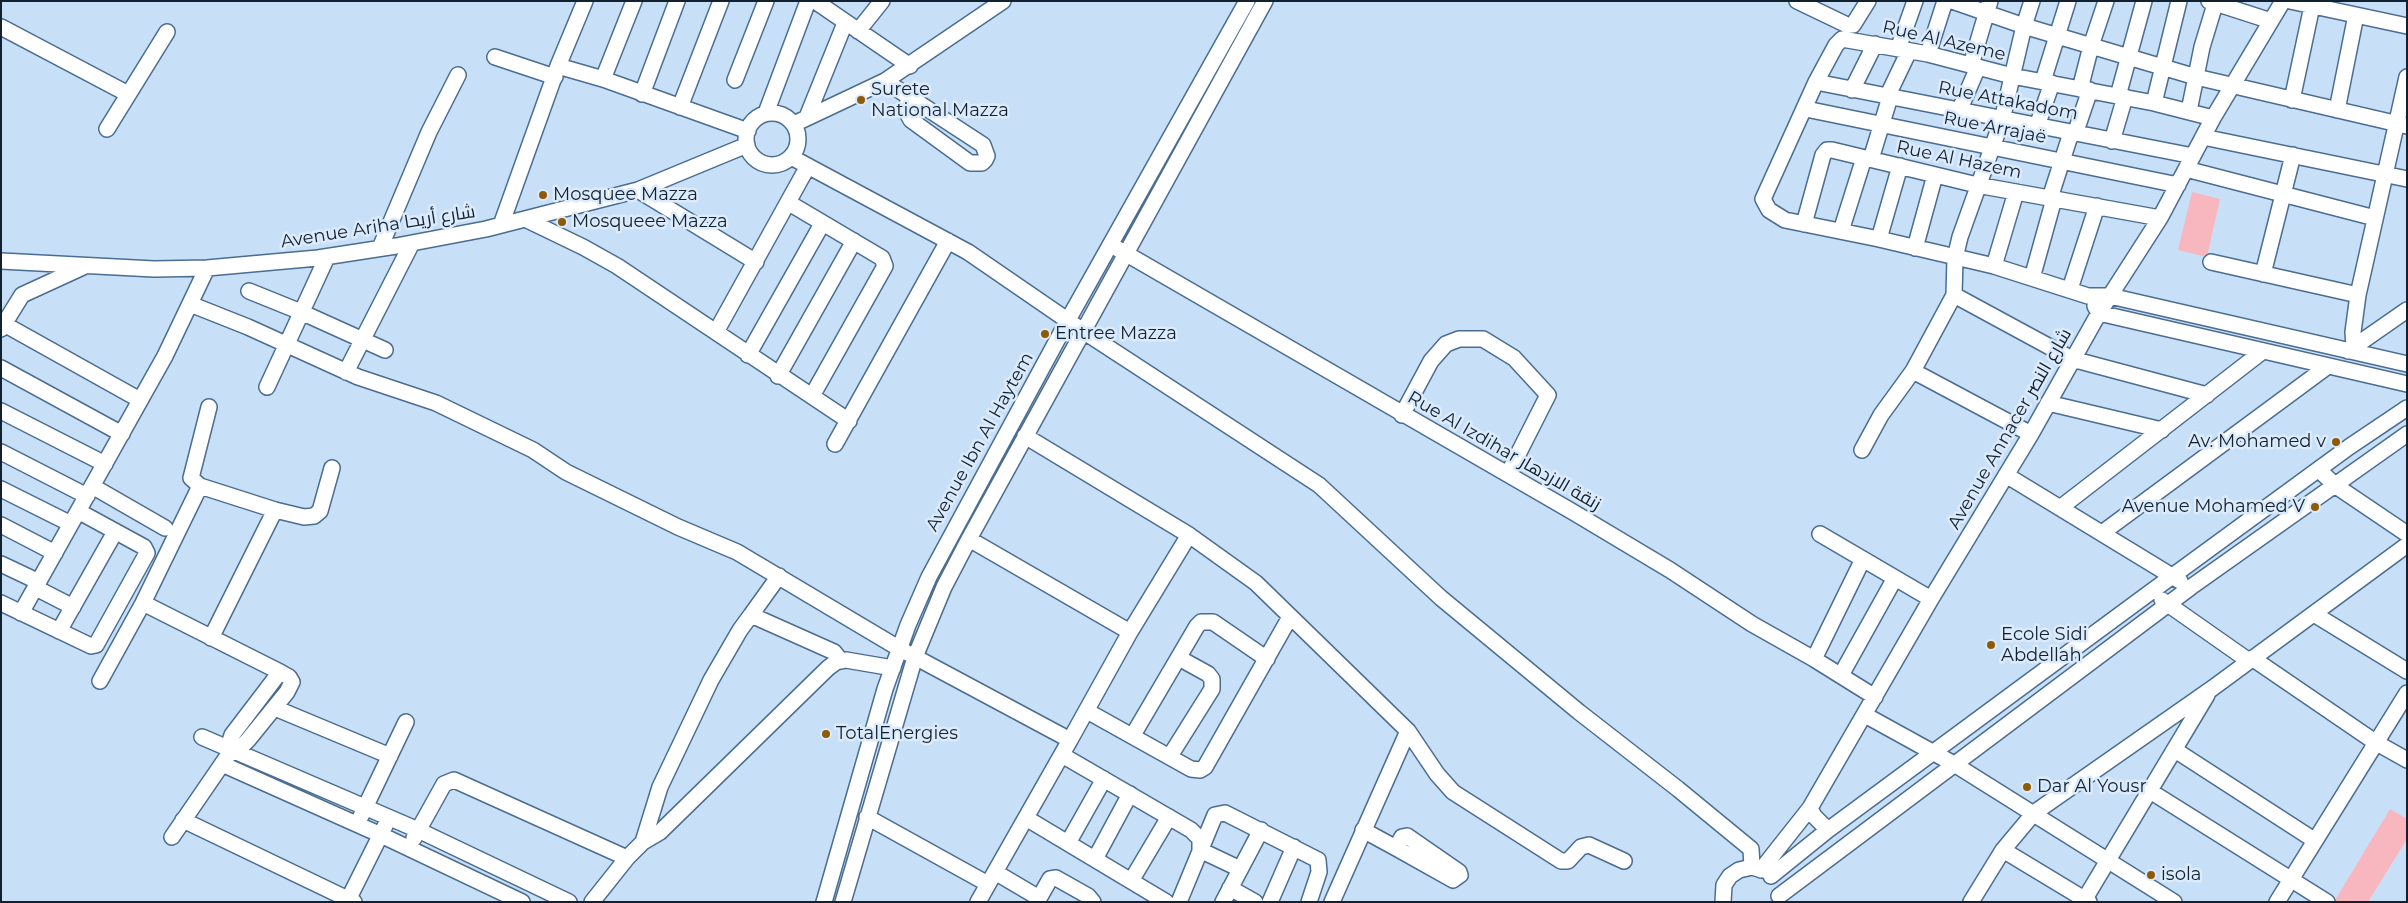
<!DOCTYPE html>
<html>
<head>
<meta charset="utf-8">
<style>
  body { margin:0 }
  #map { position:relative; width:2408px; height:903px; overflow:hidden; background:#c8dff8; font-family:Montserrat,sans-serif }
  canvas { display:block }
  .frame { position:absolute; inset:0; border:2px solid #122130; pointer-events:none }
</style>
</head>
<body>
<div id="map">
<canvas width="2408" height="903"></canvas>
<div class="frame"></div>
</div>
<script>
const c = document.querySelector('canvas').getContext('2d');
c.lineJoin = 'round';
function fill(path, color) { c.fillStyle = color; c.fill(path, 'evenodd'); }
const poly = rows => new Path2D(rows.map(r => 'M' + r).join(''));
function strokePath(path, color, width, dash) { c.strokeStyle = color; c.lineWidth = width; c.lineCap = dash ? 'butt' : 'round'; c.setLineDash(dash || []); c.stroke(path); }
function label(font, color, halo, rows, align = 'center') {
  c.font = font + ' Montserrat,Cairo,sans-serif'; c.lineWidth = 5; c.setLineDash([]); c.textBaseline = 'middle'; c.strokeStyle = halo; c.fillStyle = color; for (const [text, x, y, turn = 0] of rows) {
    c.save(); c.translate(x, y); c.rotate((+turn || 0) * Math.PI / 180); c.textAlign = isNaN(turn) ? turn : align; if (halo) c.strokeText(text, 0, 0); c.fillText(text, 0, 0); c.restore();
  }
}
fill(poly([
  [2192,192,2220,199,2207,257,2178,250],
  [2390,809,2407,819,2407,839,2368,902,2334,902]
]), '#f8b7bf');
const minor = poly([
  [815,1,910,66],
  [1797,1,1847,25,1853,25,1868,1],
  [1952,1,2024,26,2196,77,2407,126],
  [2209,1,2271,21],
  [2290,1,2407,26],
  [1,27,128,94],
  [858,31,882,1],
  [1898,49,1915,1],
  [1928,54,1945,1],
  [495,57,555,77],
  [1971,65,1990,1],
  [558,66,603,79,748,131],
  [603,79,634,1],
  [735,80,766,1],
  [885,81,983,145,987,156,985,160,982,163,970,163,911,120,906,111,909,96],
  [2043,81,2068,1],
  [1816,82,2193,156],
  [2080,89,2091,46,2106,1],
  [1852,90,1875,44],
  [642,94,677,1],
  [2118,96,2144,1],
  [1887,97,1909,51],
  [2292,100,2312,6],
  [2154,103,2179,1],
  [680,107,721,1],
  [1806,109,2178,185],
  [2337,110,2356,15],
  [1959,111,1978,67],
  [2189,111,2202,47,2216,1],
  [766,113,808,1],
  '746 139a26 26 0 1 1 52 0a26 26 0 1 1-52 0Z',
  [807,117,845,23],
  [2213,118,2154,103,2012,76,1928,54,1842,39,1836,45,1816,82,1763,199,1769,210,1785,220,1879,239,1994,266,2088,296,2110,296,2407,364],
  [794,124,885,81,1003,1],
  [2037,126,2052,83],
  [107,129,167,32],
  [2075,134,2090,90],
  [2203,137,2407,179],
  [2112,141,2125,97],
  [791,157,968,252,1083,331,1319,485,1441,598,1579,712,1678,789,1751,849,1752,867],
  [1871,159,1890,97],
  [2186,169,2375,218],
  [638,190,756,262],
  [2050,198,2071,133],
  [789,203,882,258,885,266,812,396],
  [525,219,583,247,617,266,849,421],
  [1804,224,1823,155,1827,150,1832,150,1977,185,2160,218],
  [501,225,558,66,585,1],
  [1841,231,1864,158],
  [1879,239,1900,166],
  [380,248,429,132,458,75],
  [1915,248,1935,175],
  [1118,249,1573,512,1670,570,1752,624,1814,659,1875,697],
  [1,261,154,269,207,268,318,258,396,246,486,229,638,190,747,145],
  [2211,262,2358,295],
  [1994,266,2016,192],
  [2263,274,2293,155],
  [2032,278,2054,199],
  [2070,289,2097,206],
  [249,291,301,312,385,350],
  [1954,295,2072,359,2207,395],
  [190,304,248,327,358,377,436,403,533,450,566,472,678,527,737,552,900,649,1070,740,978,902],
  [2095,306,2099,313,2407,384],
  [4,324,140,400],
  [1,329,22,295,83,267],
  [716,332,808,166],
  [2354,347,2353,332,2358,295,2407,77],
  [2348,351,2407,310],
  [748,355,822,224],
  [1,368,122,434],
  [1913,371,2031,434],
  [346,372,412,243],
  [778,376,854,241],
  [267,387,327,257],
  [2048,403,2162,430],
  [209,407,191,478,200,486,275,510,304,517,314,516,320,511,332,468],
  [1,411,105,464],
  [1402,415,1431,361,1446,344,1459,339,1483,339,1514,358,1548,395,1508,474],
  [1025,436,1189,535,1256,583,1408,731,1437,774,1453,792,1561,861,1568,861,1581,847,1589,845,1624,861],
  [835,444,948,241],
  [1862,450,1881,415,1913,371,1954,295,1955,258,1960,237,2002,120,2024,26,2032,1],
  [1,452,87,496],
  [2319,470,2336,486,2407,534],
  [2006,475,2180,581],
  [92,486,165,528],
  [1,489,71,524],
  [2060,508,2263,351],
  [1,525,55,553],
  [2102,533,2328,366],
  [1820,534,1931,599],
  [969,539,1130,632],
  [1,564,39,582],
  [36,588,73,607],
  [2162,600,2249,661],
  [1,603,91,646,96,645,147,553,144,547,78,511],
  [143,603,280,672,289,677,292,682,287,692,248,740,241,747,231,751,172,837],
  [21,613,165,356,207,268],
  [2314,614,2407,671],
  [751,615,779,576],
  [59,631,115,532],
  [211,638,275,510],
  [2252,658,2375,742,2407,760],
  [1814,659,1863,559],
  [1841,675,1895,578],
  [100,681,143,603,200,486],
  [275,708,390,756],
  [1087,711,1191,769,1200,770,1205,767,1290,617],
  [1865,715,1954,764,2174,902],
  [1133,735,1197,626,1201,622,1213,622,1267,659],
  [202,737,418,830,569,902],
  [1070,740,1130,632,1189,535],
  [2175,750,2314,840],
  [231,751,230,741,232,735,280,672],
  [1062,755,1191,830,1200,839,1200,850],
  [1170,756,1212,689,1212,679,1208,674,1179,658],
  [222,764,381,835,522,902],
  [2150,791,2327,902],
  [1810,808,1814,816,1828,830],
  [361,816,406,722],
  [867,817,988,884],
  [1026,818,1166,902],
  [183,820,354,902],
  [1363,830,1396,848,1453,880,1460,875,1459,872,1407,836,1402,837,1396,848],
  [414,838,444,784,454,780,627,858],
  [643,842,660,787,711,680,740,630,751,615,834,652,841,661],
  [1068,843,1104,779],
  [1200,850,1240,869],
  [2003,850,2089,902],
  [1095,859,1130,794],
  [1761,870,1810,808,1931,599,2031,434,2099,313,2160,218,2213,118,2283,1],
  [995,872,1039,898],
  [1771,876,1828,830,2152,591,2349,447,2407,408],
  [1131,881,1169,817],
  [1230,888,1255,902],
  [1779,896,2191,587,2407,434],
  [347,902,385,826],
  [592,902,627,858,643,842,660,832,828,668,836,662,846,660,893,668],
  [824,902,885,689,908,625,929,577,1068,320,1247,1],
  [843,902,915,657,944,587,969,539,1265,1],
  [1037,902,1050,879,1056,878,1088,896,1093,902],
  [1179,902,1215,815,1225,813,1318,860,1319,872,1309,902],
  [1223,902,1261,830],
  [1270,902,1294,847],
  [1332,902,1408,731],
  [1723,902,1724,885,1730,876,1739,870,1752,867,1762,870],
  [1971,902,2003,850,2034,813,2210,690,2407,545],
  [2083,902,2207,695],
  [2277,902,2407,693]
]);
strokePath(minor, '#4a6d91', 18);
strokePath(minor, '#fff', 15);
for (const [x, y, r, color] of [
  [861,100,5,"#8d5a07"],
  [543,195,5,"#8d5a07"],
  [562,222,5,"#8d5a07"],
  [1045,334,5,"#8d5a07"],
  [2336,442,5,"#8d5a07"],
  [2315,507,5,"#8d5a07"],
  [1991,645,5,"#8d5a07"],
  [826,734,5,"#8d5a07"],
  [2027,787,5,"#8d5a07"],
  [2151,875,5,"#8d5a07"]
]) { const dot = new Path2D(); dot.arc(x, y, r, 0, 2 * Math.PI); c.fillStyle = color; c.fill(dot); strokePath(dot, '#dcebfc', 2); }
label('18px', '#122130', '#dcebfc', [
  ["Rue Al Azeme",1944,41,13],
  ["Rue Attakadom",2008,101,11],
  ["Rue Arrajaë",1995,128,11],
  ["Rue Al Hazem",1959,160,12],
  ["Avenue Ariha شارع أريحا",378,227,-9],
  ["Avenue Annacer شارع النصر",2010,429,-60],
  ["Avenue Ibn Al Haytem",980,442,-61],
  ["Rue Al Izdihar زنقة الازدهار",1504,451,30]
]);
label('18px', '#122130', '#dcebfc', [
  ["Surete",871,90],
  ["National Mazza",871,111],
  ["Mosquee Mazza",553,195],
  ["Mosqueee Mazza",572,222],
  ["Entree Mazza",1055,334],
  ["Av. Mohamed v",2326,442,"right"],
  ["Avenue Mohamed V",2305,507,"right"],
  ["Ecole Sidi",2001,635],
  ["Abdellah",2001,656],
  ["TotalEnergies",836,734],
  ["Dar Al Yousr",2037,787],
  ["isola",2161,875]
], 'left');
</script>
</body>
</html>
